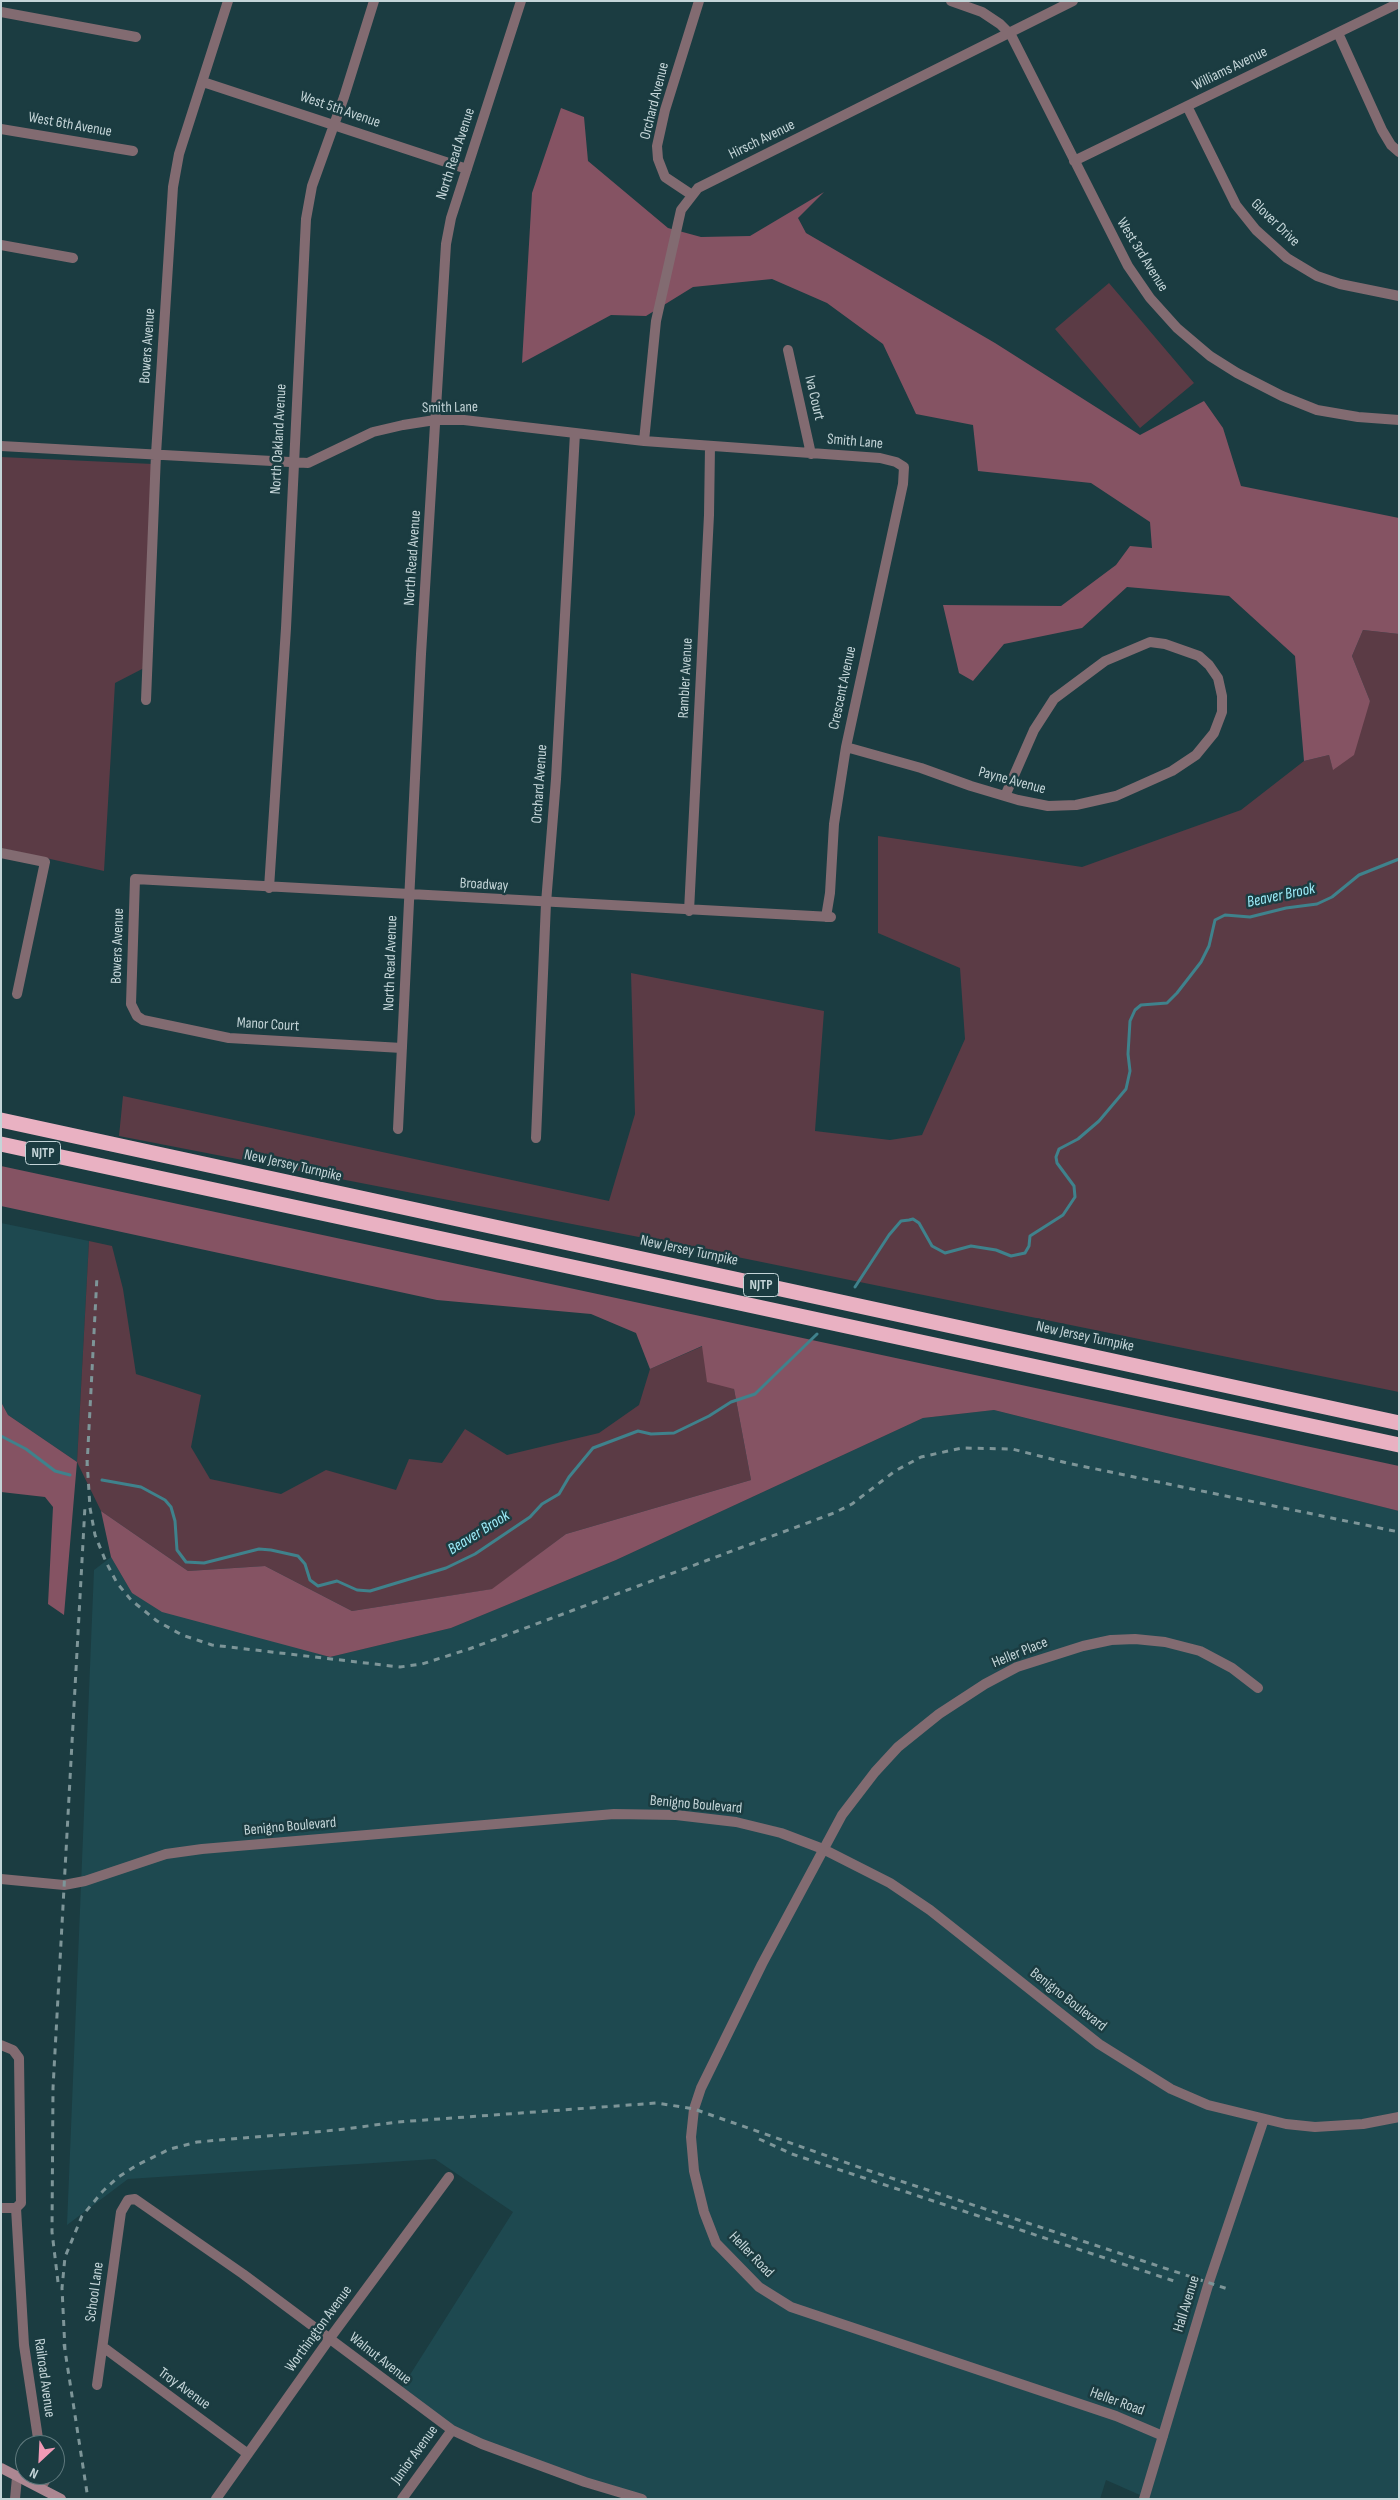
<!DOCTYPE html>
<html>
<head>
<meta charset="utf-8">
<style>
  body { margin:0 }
  #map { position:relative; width:1400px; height:2500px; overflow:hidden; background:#1b3c41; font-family:"Sofia Sans Condensed",sans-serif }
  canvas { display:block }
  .frame { position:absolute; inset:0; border:2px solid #c4d5d8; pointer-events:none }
  .north { position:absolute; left:15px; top:2435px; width:50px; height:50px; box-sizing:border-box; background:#1b3c41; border:1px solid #5f797d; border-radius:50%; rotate:205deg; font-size:14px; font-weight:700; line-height:20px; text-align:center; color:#c4d5d8 }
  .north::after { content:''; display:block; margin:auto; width:18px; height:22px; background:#f09ab6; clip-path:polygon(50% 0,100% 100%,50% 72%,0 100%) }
</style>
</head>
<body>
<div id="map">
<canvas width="1400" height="2500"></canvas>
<div class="frame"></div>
<div class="north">N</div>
</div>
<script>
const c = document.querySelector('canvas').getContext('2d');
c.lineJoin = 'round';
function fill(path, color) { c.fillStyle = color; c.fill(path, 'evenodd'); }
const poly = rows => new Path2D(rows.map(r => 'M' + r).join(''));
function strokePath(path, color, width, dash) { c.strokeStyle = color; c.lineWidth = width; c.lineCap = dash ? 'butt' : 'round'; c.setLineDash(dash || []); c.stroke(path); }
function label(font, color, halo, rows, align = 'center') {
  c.font = font + ' "Sofia Sans Condensed",sans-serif'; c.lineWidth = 5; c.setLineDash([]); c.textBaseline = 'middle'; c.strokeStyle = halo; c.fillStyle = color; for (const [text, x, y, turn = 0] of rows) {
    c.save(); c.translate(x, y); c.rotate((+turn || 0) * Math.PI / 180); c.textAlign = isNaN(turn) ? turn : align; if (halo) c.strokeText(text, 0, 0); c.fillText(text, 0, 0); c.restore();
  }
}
fill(poly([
  [1,1223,89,1241,77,1462,8,1415,1,1402],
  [994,1410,1399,1511,1399,2499,1149,2499,1106,2480,1100,2499,643,2499,463,2438,401,2389,513,2212,435,2159,128,2179,67,2225,94,1570,111,1557,132,1593,330,1657,451,1628,616,1560,923,1418]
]), '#1e4950');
fill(poly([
  [1109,283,1194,383,1140,428,1055,329],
  [1,457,153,464,144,668,115,683,104,871,1,848],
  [1363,630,1399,634,1399,1392,644,1238,119,1136,123,1096,609,1201,635,1114,631,973,824,1011,815,1131,890,1140,922,1135,965,1039,960,968,878,933,878,836,1082,867,1241,810,1304,761,1329,755,1333,769,1370,701,1352,656],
  [89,1241,112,1246,123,1289,136,1374,201,1395,191,1447,210,1479,281,1494,326,1470,396,1490,409,1459,442,1463,465,1429,507,1455,599,1433,639,1405,650,1369,703,1346,734,1389,751,1480,566,1534,493,1589,352,1611,265,1566,188,1571,101,1511,77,1462]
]), '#5b3b45');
fill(poly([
  [561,108,584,117,588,161,668,228,701,237,750,236,824,192,798,218,806,233,995,343,1140,435,1204,401,1223,428,1241,486,1399,518,1399,634,1363,630,1352,656,1370,701,1354,755,1333,770,1329,755,1304,761,1295,656,1229,596,1127,587,1082,628,1004,644,973,681,959,673,943,605,1061,606,1116,565,1130,546,1152,548,1150,522,1091,483,978,471,973,425,916,414,883,344,827,303,772,279,693,287,646,316,611,315,522,363,532,193],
  [1,1166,1399,1466,1399,1511,994,1410,923,1418,616,1560,451,1628,330,1657,162,1612,132,1593,111,1557,101,1511,188,1571,265,1566,352,1611,492,1589,566,1534,751,1480,734,1389,707,1382,702,1346,650,1369,636,1333,591,1314,437,1300,1,1206],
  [1,1402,8,1415,77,1462,64,1615,48,1604,53,1507,45,1497,1,1492]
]), '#855363');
strokePath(poly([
  [855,1287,889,1235,901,1221,909,1220,913,1219,919,1223,932,1246,945,1253,971,1246,996,1250,1011,1256,1025,1253,1029,1246,1030,1236,1063,1215,1075,1197,1074,1186,1057,1163,1056,1157,1059,1149,1078,1139,1099,1121,1126,1089,1130,1071,1128,1054,1130,1021,1135,1010,1141,1005,1167,1003,1177,993,1201,962,1209,946,1215,920,1225,915,1250,917,1286,908,1317,904,1332,897,1359,875,1399,859],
  [1,1436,26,1449,55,1471,70,1475],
  [102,1480,141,1487,165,1500,171,1507,175,1521,177,1550,186,1562,204,1563,259,1549,271,1550,298,1556,305,1564,310,1580,318,1586,337,1581,357,1590,370,1591,446,1568,475,1554,530,1517,542,1504,559,1494,569,1477,593,1448,638,1431,651,1434,674,1433,709,1416,731,1402,755,1394,817,1334]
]), '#3f828c', 3);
strokePath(poly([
  [951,1,982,12,1000,24,1011,35,1128,266,1150,298,1177,328,1210,356,1237,373,1282,396,1317,410,1358,417,1399,420],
  [1,12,136,37],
  [1338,33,1382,130,1391,145,1399,152],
  [203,82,467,169],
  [1187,106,1236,205,1256,230,1287,258,1317,276,1340,284,1399,296],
  [1,129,133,151],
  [1074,161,1399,3],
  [692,195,665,177,658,159,657,146,665,110,699,1],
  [1,245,73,258],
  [788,350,811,454],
  [644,441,656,321,681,210,698,188,1073,1],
  [1,446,308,463,373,432,403,425,435,420,464,420,644,441,880,458,896,462,904,467,903,484,846,747,834,824,830,893,826,917],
  [146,700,156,454,173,187,179,154,228,1],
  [846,747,921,768,971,786,1018,800,1048,806,1076,805,1116,796,1172,771,1196,755,1214,733,1222,712,1222,696,1218,678,1209,665,1199,656,1165,644,1150,642,1105,661,1054,699,1034,730,1005,796],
  [1,853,45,862,17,994],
  [269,888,286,628,306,219,312,186,344,97,374,1],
  [689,911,709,515,710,446],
  [402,1048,229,1038,143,1020,137,1016,131,1004,135,879,831,917],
  [398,1129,421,654,446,244,451,218,521,1],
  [536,1138,546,903,556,779,575,433],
  [1,1879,64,1885,85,1881,166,1854,202,1849,614,1814,676,1815,736,1822,781,1833,823,1849,890,1883,930,1910,1099,2044,1171,2089,1208,2105,1286,2124,1315,2127,1363,2124,1399,2117],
  [1,2045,13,2050,19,2058,21,2203,16,2208,24,2345,39,2445],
  [1,2208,16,2208],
  [103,2347,248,2454],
  [97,2385,121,2212,128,2200,135,2199,243,2274,452,2430,482,2444,585,2482,642,2499],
  [1163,2436,1116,2416,791,2307,759,2287,716,2243,704,2212,694,2171,691,2137,694,2109,701,2088,762,1964,842,1815,875,1772,898,1747,939,1714,985,1684,1017,1667,1083,1646,1111,1640,1135,1639,1165,1642,1200,1651,1232,1668,1258,1688],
  [41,2487,45,2481,43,2475],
  [15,2499,17,2477],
  [216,2499,330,2338,449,2177],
  [402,2499,452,2430],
  [1144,2499,1209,2282,1264,2119]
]), '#826b71', 10);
strokePath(poly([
  [1,2468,61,2499]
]), '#ac8792', 10);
strokePath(poly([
  [1,1120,1399,1423],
  [1,1144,1399,1445]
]), '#e9b1c2', 15);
strokePath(poly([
  [87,1460,90,1508,95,1535,106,1562,117,1583,131,1600,157,1621,182,1635,212,1645,400,1667,422,1664,469,1649,834,1513,852,1504,895,1471,921,1457,962,1448,1012,1449,1067,1463,1399,1532],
  [87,1466,97,1276],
  [759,2139,792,2154,1177,2282],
  [58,2282,52,2232,53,2088,85,1506],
  [64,2344,88,2499],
  [65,2350,62,2288,65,2257,82,2216,103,2191,117,2178,137,2165,170,2149,197,2142,337,2130,398,2122,657,2103,694,2109,870,2171,1231,2290]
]), '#7d9598', 3, [6, 6]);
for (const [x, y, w] of [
  [43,1153,35],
  [761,1285,35]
]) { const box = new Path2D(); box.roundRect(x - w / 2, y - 11.5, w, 23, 4); c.fillStyle = '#1b3c41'; c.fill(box); strokePath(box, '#c4d5d8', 1); }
label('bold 14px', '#c4d5d8', null, [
  ["NJTP",43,1153],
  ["NJTP",761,1285]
]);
label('15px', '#c4d5d8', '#1b3c41', [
  ["Williams Avenue",1230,69,-26],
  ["Orchard Avenue",655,101,-76],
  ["West 5th Avenue",340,110,19],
  ["West 6th Avenue",70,125,10],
  ["Hirsch Avenue",762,140,-26],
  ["North Read Avenue",456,154,-72],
  ["Glover Drive",1275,223,44],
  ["West 3rd Avenue",1142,255,58],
  ["Bowers Avenue",148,346,-86],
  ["Iva Court",814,398,77],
  ["Smith Lane",450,408,-1],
  ["North Oakland Avenue",279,439,-87],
  ["Smith Lane",855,442,5],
  ["North Read Avenue",413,558,-86],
  ["Rambler Avenue",686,678,-87],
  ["Crescent Avenue",843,688,-78],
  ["Payne Avenue",1012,781,15],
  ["Orchard Avenue",540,784,-86],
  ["Broadway",484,885,3],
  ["Bowers Avenue",118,946,-88],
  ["North Read Avenue",391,963,-88],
  ["Manor Court",268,1025,3],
  ["New Jersey Turnpike",293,1166,13],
  ["New Jersey Turnpike",689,1251,12],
  ["New Jersey Turnpike",1085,1337,12],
  ["Heller Place",1020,1653,-22],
  ["Benigno Boulevard",696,1805,5],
  ["Benigno Boulevard",290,1827,-5],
  ["Benigno Boulevard",1068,2000,38],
  ["Heller Road",751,2255,46],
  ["School Lane",95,2292,-82],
  ["Hall Avenue",1187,2304,-73],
  ["Worthington Avenue",319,2329,-54],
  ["Walnut Avenue",380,2359,38],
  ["Railroad Avenue",44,2378,82],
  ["Troy Avenue",184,2389,36],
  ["Heller Road",1117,2402,20],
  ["Junior Avenue",415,2455,-54]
]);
label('italic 16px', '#9decf9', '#1b3c41', [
  ["Beaver Brook",1281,896,-12],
  ["Beaver Brook",479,1533,-32]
]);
</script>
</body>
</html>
